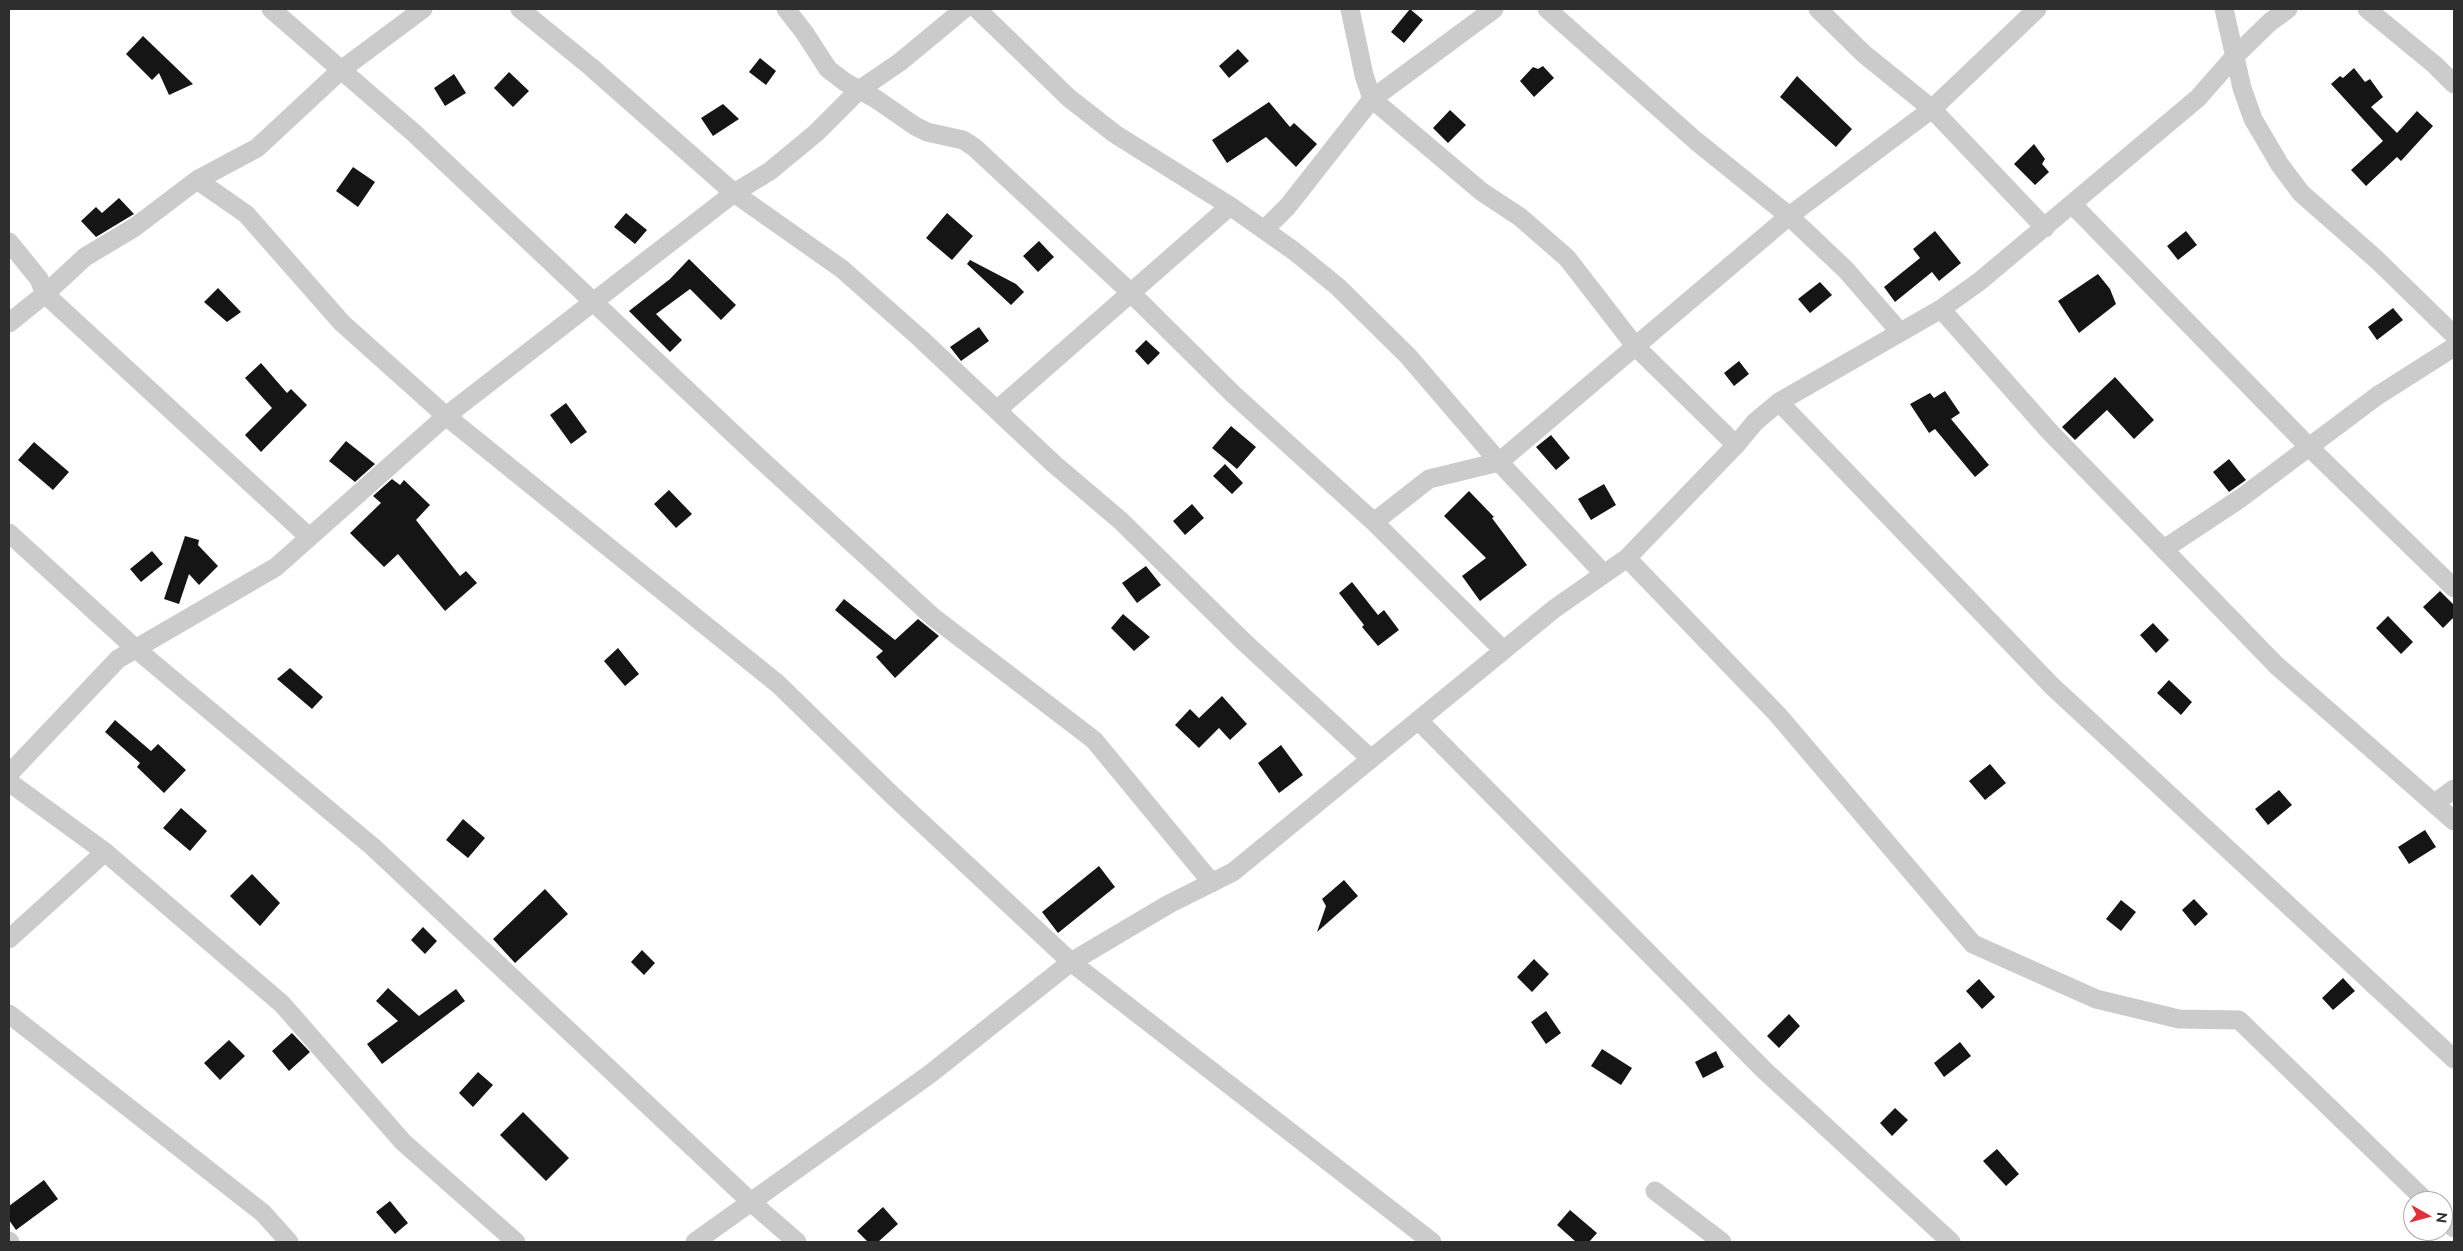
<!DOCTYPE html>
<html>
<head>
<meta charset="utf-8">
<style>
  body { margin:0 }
  #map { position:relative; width:2463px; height:1251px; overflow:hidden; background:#fff; font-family:Raleway,sans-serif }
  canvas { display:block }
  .frame { position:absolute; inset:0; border:10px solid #2e2e2e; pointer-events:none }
  .north { position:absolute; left:2403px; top:1191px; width:50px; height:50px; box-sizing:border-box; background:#fff; border:1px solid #ababab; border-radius:50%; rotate:97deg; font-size:14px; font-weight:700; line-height:20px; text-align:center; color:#2e2e2e }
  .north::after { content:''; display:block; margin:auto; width:18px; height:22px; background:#e3313a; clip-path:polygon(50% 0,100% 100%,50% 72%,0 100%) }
</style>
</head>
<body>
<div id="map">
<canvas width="2463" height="1251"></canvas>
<div class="frame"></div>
<div class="north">N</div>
</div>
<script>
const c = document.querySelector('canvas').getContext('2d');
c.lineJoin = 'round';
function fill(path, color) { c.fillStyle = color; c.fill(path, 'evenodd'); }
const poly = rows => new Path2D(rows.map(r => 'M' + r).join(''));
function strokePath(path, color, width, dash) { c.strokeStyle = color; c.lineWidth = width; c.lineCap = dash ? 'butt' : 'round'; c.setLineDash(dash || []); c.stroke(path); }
fill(poly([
  [1410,9,1423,20,1404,43,1391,32],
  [143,36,193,84,169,95,159,73,152,80,126,54],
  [1238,49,1249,61,1229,78,1219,66],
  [760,58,776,71,766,85,749,72],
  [1543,66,1554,78,1534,97,1520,81,1533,67,1538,69],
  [2354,68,2365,82,2370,79,2383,97,2371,107,2397,133,2417,111,2433,126,2401,161,2397,157,2366,186,2351,170,2383,141,2331,84,2340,76,2343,78],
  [509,72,529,91,513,107,494,88],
  [454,74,466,93,445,106,434,88],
  [1797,76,1852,129,1836,147,1780,97],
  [1269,102,1290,127,1294,123,1317,144,1296,167,1266,137,1227,163,1212,140],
  [723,104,739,119,713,136,701,118],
  [1450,110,1466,125,1448,143,1433,128],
  [2034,144,2045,159,2042,164,2049,172,2035,185,2014,164],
  [353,167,375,182,358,207,336,191],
  [119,198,134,214,96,237,81,221,96,207,102,213],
  [626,213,647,230,635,244,614,227],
  [947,213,973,236,952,260,926,238],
  [1935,231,1961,263,1939,281,1932,272,1895,302,1884,287,1920,258,1913,249],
  [2186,231,2197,245,2178,260,2167,246],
  [1039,241,1054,257,1038,272,1023,256],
  [689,259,736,305,721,320,690,289,656,314,682,340,670,352,629,311,670,279],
  [970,260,1016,284,1024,292,1011,305,967,264],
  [2098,274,2110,289,2116,304,2079,333,2058,301],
  [1820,282,1832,295,1810,313,1798,299],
  [218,288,241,312,227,322,204,302],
  [2393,308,2403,320,2377,340,2368,327],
  [979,327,989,341,961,361,950,347],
  [1146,340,1160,353,1148,365,1135,351],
  [1739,361,1749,374,1734,386,1724,373],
  [261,363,287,393,291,389,307,405,261,452,245,435,272,408,245,378],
  [2115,377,2154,420,2134,439,2107,410,2075,440,2062,427],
  [1945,391,1960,413,1951,419,1989,465,1975,477,1935,429,1929,433,1910,404,1930,393,1934,398],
  [566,403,587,432,571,444,550,415],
  [1231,426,1256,447,1237,469,1212,448],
  [1551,435,1570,458,1556,470,1536,447],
  [346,441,375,464,355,482,329,461],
  [34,442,69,472,53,490,18,460],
  [2229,459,2246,480,2229,492,2213,472],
  [1225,464,1243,483,1232,494,1213,476],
  [392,479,400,485,404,480,430,505,416,520,460,576,466,571,477,583,445,611,398,554,384,567,350,533,381,503,373,496],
  [1604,484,1616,505,1591,520,1578,499],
  [669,490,692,514,676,528,654,504],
  [1469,491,1494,517,1492,518,1527,565,1480,601,1462,576,1486,558,1444,516],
  [1192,504,1204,518,1185,535,1173,521],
  [185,536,199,540,198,545,218,566,199,585,189,574,179,604,164,599],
  [152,551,163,564,141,582,130,569],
  [1146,566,1161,585,1137,603,1122,583],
  [1352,582,1378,615,1384,610,1399,630,1378,646,1362,627,1364,625,1339,593],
  [2440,591,2454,605,2454,617,2443,628,2423,607],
  [844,599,895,640,918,619,939,636,895,678,876,657,883,651,835,610],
  [1123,614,1150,637,1134,651,1111,628],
  [2388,616,2413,642,2401,654,2376,628],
  [2153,623,2169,640,2156,653,2140,635],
  [618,648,639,674,625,686,604,661],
  [290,668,323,697,312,709,277,679],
  [2169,680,2192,702,2181,715,2157,693],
  [1222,696,1247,724,1230,740,1219,728,1199,748,1175,725,1190,709,1199,718],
  [115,720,151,751,158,744,186,770,164,793,137,767,140,763,105,732],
  [1281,745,1303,775,1279,793,1258,763],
  [1990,764,2006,783,1985,800,1969,781],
  [2279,790,2292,805,2268,825,2255,809],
  [181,808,207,831,190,851,163,828],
  [463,819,485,838,468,858,446,840],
  [2425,830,2436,847,2409,864,2398,847],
  [1099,866,1115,887,1058,933,1042,912],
  [252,874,280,903,260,926,230,896],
  [1344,880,1358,896,1317,932,1326,906,1322,899],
  [545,889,568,914,515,963,493,939],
  [2194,899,2208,914,2195,926,2182,910],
  [2121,900,2136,912,2121,931,2106,919],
  [423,927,437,941,425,954,411,940],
  [642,950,655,963,644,975,631,962],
  [1534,959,1549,974,1532,992,1517,977],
  [2343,978,2355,991,2333,1010,2322,998],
  [1979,979,1995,997,1982,1009,1966,991],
  [388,988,419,1016,456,989,465,1001,382,1064,367,1044,398,1021,376,1001],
  [1546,1011,1561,1033,1546,1044,1531,1022],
  [1789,1014,1800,1026,1779,1048,1767,1036],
  [292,1033,310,1052,289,1071,272,1051],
  [229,1040,245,1056,220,1080,204,1063],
  [1960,1042,1971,1056,1944,1077,1934,1063],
  [1602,1049,1632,1068,1621,1085,1591,1066],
  [1716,1051,1724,1067,1703,1078,1695,1062],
  [478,1072,493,1085,473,1107,459,1093],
  [1895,1108,1908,1120,1892,1136,1880,1123],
  [523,1112,569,1158,546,1181,500,1135],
  [1997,1149,2019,1174,2006,1186,1983,1161],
  [44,1180,58,1199,16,1230,9,1220,9,1206],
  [390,1201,408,1223,395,1234,376,1212],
  [883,1207,898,1224,878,1242,868,1242,857,1231],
  [1570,1210,1597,1233,1589,1242,1576,1242,1557,1225]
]), '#151515');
strokePath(poly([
  [271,9,414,133,757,456,933,617,1094,740,1212,883],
  [520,9,591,67,734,193,842,269,921,339,1054,464,1121,521,1243,641,1371,759],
  [786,9,804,32,828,69,845,82,876,99,915,126,927,132,963,140,974,147,1130,292,1233,394,1374,522,1503,650],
  [977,9,1069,98,1115,134,1230,206,1294,251,1338,287,1408,356,1499,462,1604,574],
  [1494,9,1372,99,1482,192,1520,217,1567,258,1636,347,1736,445],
  [1547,9,1696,141,1789,216,1846,270,1900,332],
  [1818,9,1864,54,1932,109,2045,228],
  [2224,9,2242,88,2253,119,2280,165,2301,193,2376,259,2454,335],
  [2367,9,2435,65,2454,84],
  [197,180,246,214,342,323,446,416,778,684,892,795,1071,962,1432,1242],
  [2072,204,2309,447,2454,588],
  [1264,230,1288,206,1372,99,1364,75,1350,9],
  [9,242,39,279,45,294,309,537],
  [1941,309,2049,431,2276,665,2454,821],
  [9,323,45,294,85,257,135,227,197,180,257,148,341,70,423,9],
  [1779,402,2052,686,2454,1059],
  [997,410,1230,206],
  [1374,522,1429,479,1499,462,1789,216,1932,109,2037,9],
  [9,533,136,649,373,847,751,1202,797,1242],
  [2164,549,2241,498,2377,396,2454,347],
  [1627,558,1778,715,1973,944,2096,999,2179,1019,2239,1020,2426,1201],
  [1418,720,1764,1070,1951,1242],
  [9,774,118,659,276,567,446,416,734,193,770,171,816,133,859,90,900,62,964,9],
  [9,782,105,852,282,1004,403,1142,516,1242],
  [2435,803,2454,789],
  [9,939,105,852],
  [9,1014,263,1213,289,1242],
  [1655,1191,1722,1242],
  [2443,1217,2454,1228],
  [9,1241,10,1242],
  [695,1242,930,1074,1071,962,1169,904,1233,872,1554,609,1627,558,1736,445,1755,422,1779,402,1941,309,1980,281,2198,98,2234,57,2270,22,2288,9]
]), '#cbcbcb', 19);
</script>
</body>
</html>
